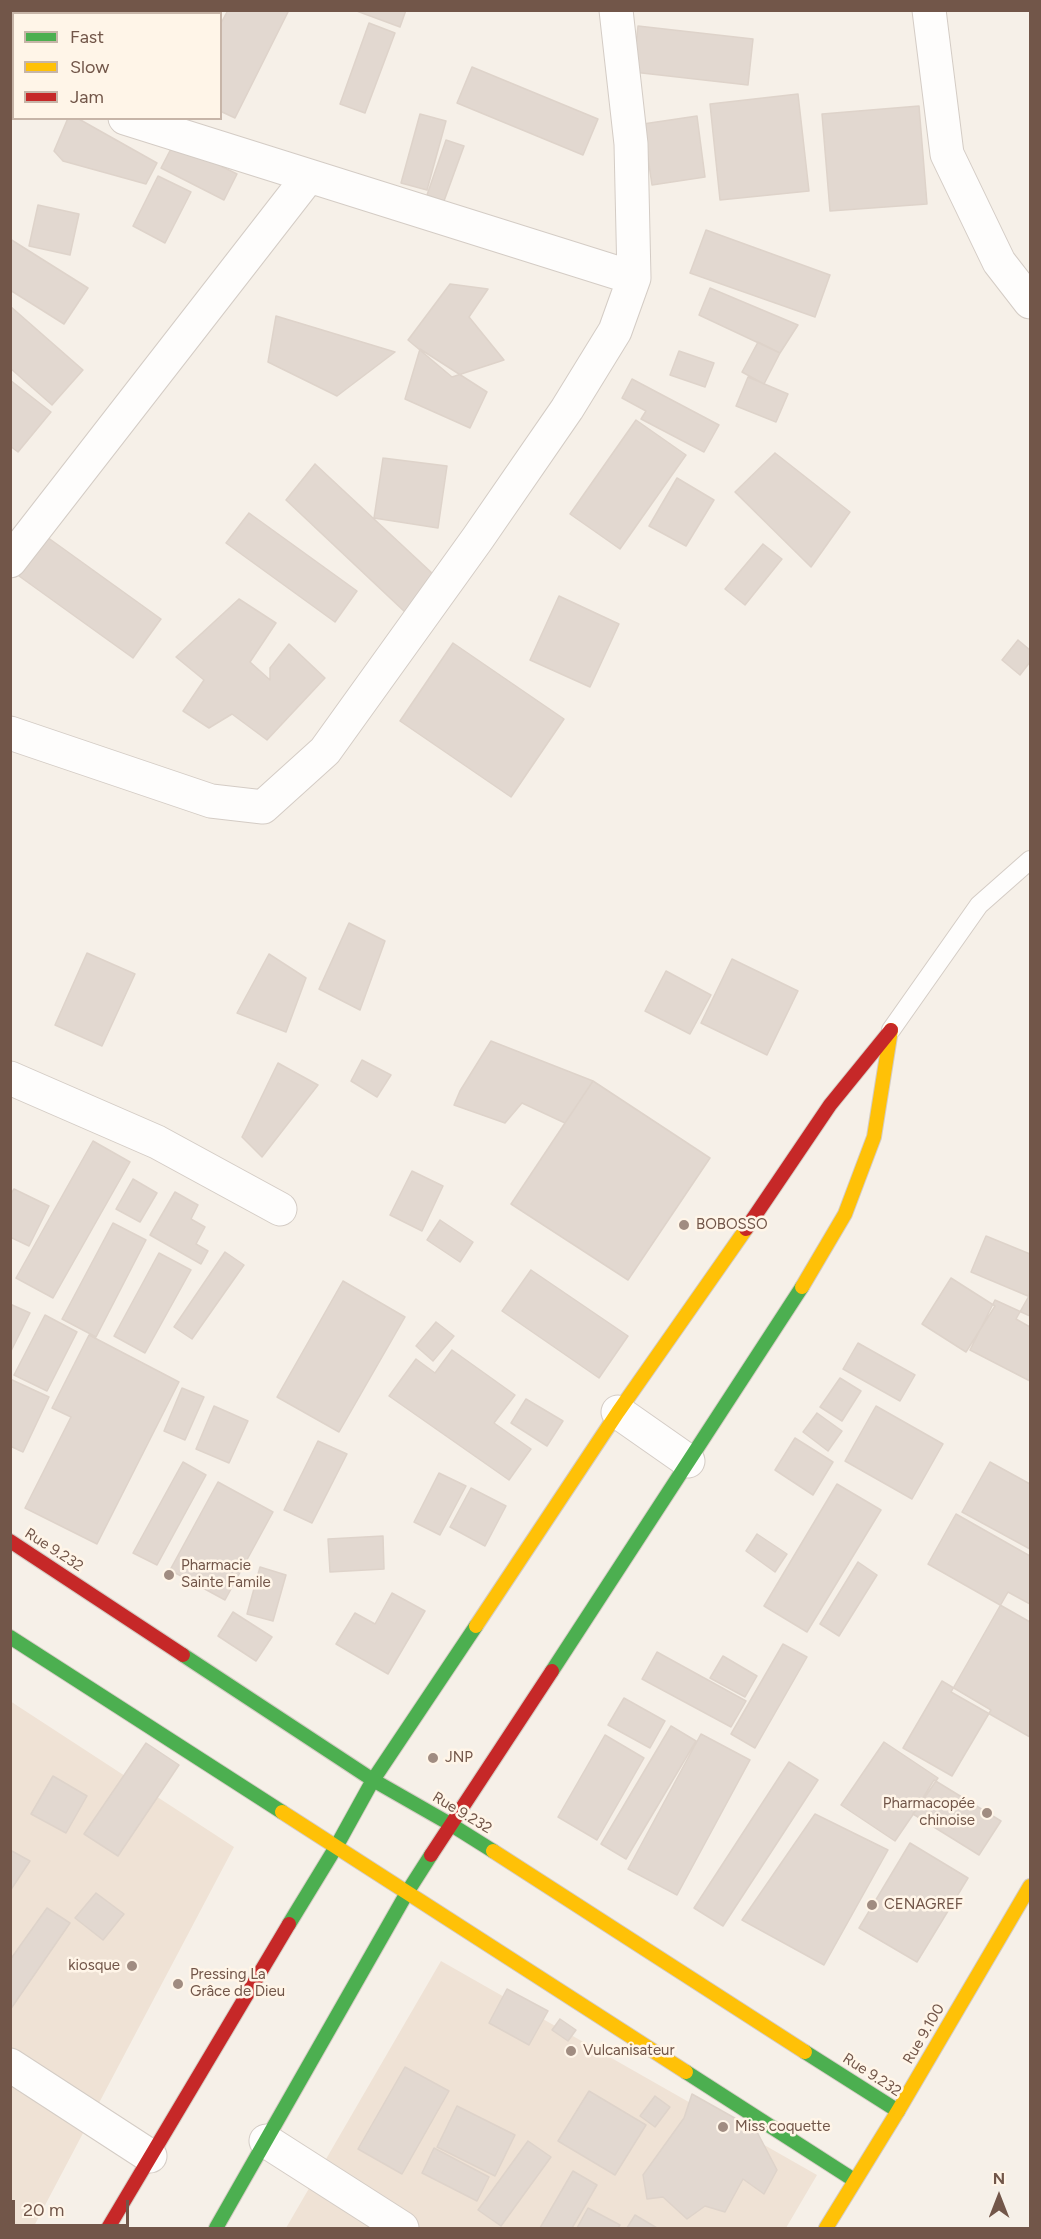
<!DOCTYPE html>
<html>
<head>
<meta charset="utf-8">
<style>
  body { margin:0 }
  #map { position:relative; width:1041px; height:2239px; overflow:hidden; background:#f6f0e8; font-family:Figtree,sans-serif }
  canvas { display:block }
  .frame { position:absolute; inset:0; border:12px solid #725649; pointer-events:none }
  .legend { position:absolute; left:12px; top:12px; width:210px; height:108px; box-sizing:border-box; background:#fff5e8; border:2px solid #c7b5a8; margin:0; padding:8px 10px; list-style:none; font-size:18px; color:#725649 }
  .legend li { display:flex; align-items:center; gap:12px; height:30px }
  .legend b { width:30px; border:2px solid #c7b5a8 }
  .north { position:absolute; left:969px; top:2167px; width:60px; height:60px; -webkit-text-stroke:4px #fff5e8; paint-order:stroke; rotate:0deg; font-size:16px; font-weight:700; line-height:24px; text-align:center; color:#725649 }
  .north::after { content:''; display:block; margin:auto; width:21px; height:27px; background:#725649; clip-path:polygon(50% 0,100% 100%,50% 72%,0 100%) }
  .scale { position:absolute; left:12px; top:2200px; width:117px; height:27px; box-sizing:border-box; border:3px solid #725649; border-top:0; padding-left:8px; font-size:18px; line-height:21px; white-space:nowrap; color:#725649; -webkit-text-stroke:4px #fff5e8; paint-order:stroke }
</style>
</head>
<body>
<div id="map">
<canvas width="1041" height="2239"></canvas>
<div class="frame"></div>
<ul class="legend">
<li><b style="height:8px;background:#4caf50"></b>Fast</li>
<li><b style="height:8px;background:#ffc107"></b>Slow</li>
<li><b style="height:8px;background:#c62828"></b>Jam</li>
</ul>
<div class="north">N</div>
<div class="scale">20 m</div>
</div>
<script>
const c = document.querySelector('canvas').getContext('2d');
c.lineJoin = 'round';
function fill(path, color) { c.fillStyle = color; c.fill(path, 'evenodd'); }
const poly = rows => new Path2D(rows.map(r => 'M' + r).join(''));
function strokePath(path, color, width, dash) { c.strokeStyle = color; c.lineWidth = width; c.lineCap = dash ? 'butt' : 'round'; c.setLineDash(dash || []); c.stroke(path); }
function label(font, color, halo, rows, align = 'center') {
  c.font = font + ' Figtree,sans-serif'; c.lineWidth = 5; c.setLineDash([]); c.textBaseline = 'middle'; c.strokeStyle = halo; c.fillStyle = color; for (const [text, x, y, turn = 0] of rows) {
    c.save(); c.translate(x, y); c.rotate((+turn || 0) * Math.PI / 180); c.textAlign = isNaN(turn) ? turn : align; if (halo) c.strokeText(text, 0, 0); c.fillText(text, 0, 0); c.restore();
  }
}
fill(poly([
  [10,1701,234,1847,33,2228,10,2228],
  [441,1961,817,2175,786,2228,286,2228]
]), '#efe2d5');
const building = poly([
  [80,10,155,10,153,14,79,14,80,10],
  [228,10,289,10,235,118,220,111,220,25,228,10],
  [354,10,406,10,400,27,354,10],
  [369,23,395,33,365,113,340,104,369,23],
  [638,26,753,39,748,85,633,72,638,26],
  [472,67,598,119,583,155,457,103,472,67],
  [798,94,809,191,720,200,710,104,798,94],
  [919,106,927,204,830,211,822,114,919,106],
  [420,114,446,121,427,190,401,183,420,114],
  [697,116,705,177,652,185,643,124,697,116],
  [68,118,77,118,157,163,146,184,63,161,54,151,68,118],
  [446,140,464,146,444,201,427,195,446,140],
  [174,143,237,174,224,200,161,168,174,143],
  [158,176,191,192,165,243,133,226,158,176],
  [38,205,79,214,70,255,29,246,38,205],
  [706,230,830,275,815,317,690,273,706,230],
  [10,239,88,288,64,324,10,290,10,239],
  [450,284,488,289,469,317,504,360,452,377,408,340,450,284],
  [710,288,798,325,780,353,699,315,710,288],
  [10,306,83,370,52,405,10,368,10,306],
  [276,316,395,352,337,396,268,362,276,316],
  [758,342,780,353,764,384,742,372,758,342],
  [420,349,487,392,470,428,405,399,420,349],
  [679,351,714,363,705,387,670,375,679,351],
  [748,377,788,394,776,422,736,406,748,377],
  [632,379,719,425,704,452,641,419,646,411,622,398,632,379],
  [10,380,51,412,18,452,10,446,10,380],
  [636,420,686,455,620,549,570,514,636,420],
  [775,453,850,512,811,567,735,492,775,453],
  [383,458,447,466,438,528,374,518,383,458],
  [315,464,433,574,406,613,286,500,315,464],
  [677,478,714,500,686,546,649,526,677,478],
  [249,513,357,591,335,622,226,543,249,513],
  [47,537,161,619,133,658,19,576,47,537],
  [763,544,782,559,745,605,725,589,763,544],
  [559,596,619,624,590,687,530,660,559,596],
  [239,599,276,623,250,662,270,680,270,668,289,644,325,678,267,740,232,714,209,728,183,711,204,680,176,657,239,599],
  [1018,640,1030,650,1030,662,1020,675,1002,660,1018,640],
  [453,643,564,719,511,797,400,721,453,643],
  [349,923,385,941,360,1010,319,989,349,923],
  [87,953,135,974,102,1046,55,1025,87,953],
  [269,954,306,978,286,1032,237,1013,269,954],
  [732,959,798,991,767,1055,701,1023,732,959],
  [666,971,711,995,690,1034,645,1011,666,971],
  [491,1041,593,1081,565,1123,522,1103,505,1123,454,1105,460,1091,491,1041],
  [362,1060,391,1075,377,1097,351,1081,362,1060],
  [278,1063,318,1085,262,1157,242,1137,278,1063],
  [593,1081,710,1158,628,1280,511,1204,593,1081],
  [93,1141,130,1162,53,1298,16,1278,93,1141],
  [412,1171,443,1186,422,1231,390,1215,412,1171],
  [133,1179,157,1193,140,1222,116,1209,133,1179],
  [14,1189,49,1206,29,1246,10,1237,10,1195,14,1189],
  [175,1192,198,1205,191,1219,205,1227,196,1244,208,1251,201,1264,150,1235,175,1192],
  [440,1220,473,1242,460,1262,427,1240,440,1220],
  [113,1223,146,1240,96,1337,62,1319,113,1223],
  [986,1236,1030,1254,1030,1290,1028,1296,971,1272,986,1236],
  [225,1252,244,1265,192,1339,174,1327,225,1252],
  [159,1253,191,1270,145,1353,114,1336,159,1253],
  [531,1270,628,1336,599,1378,502,1311,531,1270],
  [951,1278,995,1306,966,1352,922,1324,951,1278],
  [343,1281,405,1317,339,1432,277,1397,343,1281],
  [1030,1294,1030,1327,1016,1319,1030,1294],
  [995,1300,1030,1316,1030,1381,970,1350,995,1300],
  [10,1304,30,1313,10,1353,10,1304],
  [45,1315,77,1332,47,1391,14,1375,45,1315],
  [436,1322,454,1336,433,1361,416,1346,436,1322],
  [89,1335,179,1382,97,1544,25,1508,71,1417,52,1408,89,1335],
  [858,1343,915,1375,900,1401,843,1369,858,1343],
  [452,1350,515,1395,494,1423,531,1449,509,1480,389,1396,416,1359,435,1373,452,1350],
  [840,1378,861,1391,842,1421,820,1407,840,1378],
  [10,1379,49,1397,23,1452,10,1446,10,1379],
  [182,1388,204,1397,185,1440,164,1431,182,1388],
  [526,1399,563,1421,547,1446,511,1423,526,1399],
  [214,1406,248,1421,229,1463,196,1449,214,1406],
  [876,1406,943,1444,912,1499,845,1461,876,1406],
  [817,1413,842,1431,828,1451,803,1432,817,1413],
  [795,1438,833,1462,813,1495,775,1470,795,1438],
  [318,1441,347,1454,312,1523,284,1510,318,1441],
  [183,1462,206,1475,157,1565,133,1553,183,1462],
  [990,1462,1030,1484,1030,1549,962,1512,990,1462],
  [439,1473,466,1486,440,1535,414,1522,439,1473],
  [218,1482,273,1512,225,1600,170,1570,218,1482],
  [837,1484,881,1510,807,1632,764,1606,837,1484],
  [471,1488,506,1506,485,1546,450,1527,471,1488],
  [956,1514,1030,1556,1030,1622,928,1564,956,1514],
  [757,1534,787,1554,775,1572,746,1551,757,1534],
  [383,1536,384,1569,330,1572,328,1539,383,1536],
  [858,1562,877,1575,839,1636,820,1624,858,1562],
  [260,1567,286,1575,273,1621,247,1614,260,1567],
  [1008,1592,1030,1604,1030,1737,951,1692,1008,1592],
  [392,1593,425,1611,388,1674,336,1644,355,1613,375,1624,392,1593],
  [233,1612,272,1637,256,1661,218,1636,233,1612],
  [783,1644,807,1657,755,1748,731,1734,783,1644],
  [657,1652,746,1701,731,1727,642,1679,657,1652],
  [723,1656,757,1676,745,1697,710,1678,723,1656],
  [942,1681,991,1710,952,1776,903,1748,942,1681],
  [624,1698,665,1721,650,1748,608,1725,624,1698],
  [671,1726,696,1741,626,1859,601,1844,671,1726],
  [701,1734,750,1760,677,1895,628,1869,701,1734],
  [605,1735,644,1758,597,1840,558,1817,605,1735],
  [884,1742,938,1778,895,1841,841,1805,884,1742],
  [146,1743,179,1765,118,1856,84,1834,146,1743],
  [789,1762,818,1780,723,1926,694,1908,789,1762],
  [53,1776,87,1796,66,1833,31,1814,53,1776],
  [934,1780,1001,1821,979,1855,913,1814,934,1780],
  [815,1814,888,1850,824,1965,742,1920,815,1814],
  [910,1843,968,1878,917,1962,859,1928,910,1843],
  [10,1850,30,1861,10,1891,10,1850],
  [96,1893,124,1914,103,1940,75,1918,96,1893],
  [47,1908,70,1923,10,2010,10,1960,47,1908],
  [507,1989,548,2011,529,2045,489,2023,507,1989],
  [560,2019,576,2030,568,2041,552,2030,560,2019],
  [405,2067,449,2091,402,2174,358,2149,405,2067],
  [589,2091,646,2125,615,2175,558,2141,589,2091],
  [692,2094,756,2130,777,2170,764,2194,743,2179,725,2212,705,2206,687,2219,663,2197,647,2199,643,2175,684,2118,692,2094],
  [655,2096,670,2107,655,2127,640,2116,655,2096],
  [457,2106,515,2135,495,2176,437,2147,457,2106],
  [528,2141,551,2157,501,2226,478,2210,528,2141],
  [434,2148,489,2177,477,2201,422,2173,434,2148],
  [573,2171,597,2185,572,2228,540,2228,573,2171],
  [588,2208,620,2225,618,2228,577,2228,588,2208],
  [635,2215,657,2228,627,2228,635,2215]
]);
fill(building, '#e2d8d0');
strokePath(building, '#ded3ca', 1.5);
const lane = poly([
  [891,1030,979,905,1030,860]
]);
const street = poly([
  [929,10,947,154,999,262,1030,302],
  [10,83,14,84],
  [125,118,634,278],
  [10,561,309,176],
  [10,733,211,801,263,807,325,751,478,538,567,409,615,331,634,278,631,144,616,10],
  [10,1078,157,1142,280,1209],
  [618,1412,688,1461],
  [10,2065,150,2156],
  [266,2141,402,2228]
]);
const fast = poly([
  [10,1637,282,1812],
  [183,1655,373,1780,450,1824,493,1851],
  [552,1671,802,1287],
  [289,1924,336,1847,373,1780,476,1626],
  [805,2052,898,2111],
  [686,2072,854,2180],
  [216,2228,408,1891,431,1855]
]);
const slow = poly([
  [802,1287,845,1214,874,1137,891,1030],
  [476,1626,618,1412,746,1229],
  [282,1812,686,2072],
  [493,1851,805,2052],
  [826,2228,898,2111,1030,1886]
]);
const jam = poly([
  [746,1229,830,1105,891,1030],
  [10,1541,183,1655],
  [431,1855,552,1671],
  [108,2228,289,1924]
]);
strokePath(lane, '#d4ccc5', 20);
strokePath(street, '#d4ccc5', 35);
strokePath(fast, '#d4ccc4', 16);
strokePath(slow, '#d4ccc4', 16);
strokePath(jam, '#d4ccc4', 16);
strokePath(lane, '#fefdfc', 18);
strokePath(street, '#fefdfc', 33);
strokePath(fast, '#4caf50', 14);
strokePath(slow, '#ffc107', 14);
strokePath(jam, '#c62828', 14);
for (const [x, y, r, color] of [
  [684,1225,6,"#a08c81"],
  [169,1575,6,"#a08c81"],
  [433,1758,6,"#a08c81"],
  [987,1813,6,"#a08c81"],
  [872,1905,6,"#a08c81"],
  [132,1966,6,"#a08c81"],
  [178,1984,6,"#a08c81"],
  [571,2051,6,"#a08c81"],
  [723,2127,6,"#a08c81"]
]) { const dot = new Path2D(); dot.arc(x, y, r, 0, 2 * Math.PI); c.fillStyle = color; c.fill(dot); strokePath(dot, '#fff5e8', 2); }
label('15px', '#725649', '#fff5e8', [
  ["BOBOSSO",696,1225],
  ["Pharmacie",181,1566],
  ["Sainte Famile",181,1583],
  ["JNP",445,1758],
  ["Pharmacopée",975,1804,"right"],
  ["chinoise",975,1821,"right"],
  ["CENAGREF",884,1905],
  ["kiosque",120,1966,"right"],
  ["Pressing La",190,1975],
  ["Grâce de Dieu",190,1992],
  ["Vulcanisateur",583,2051],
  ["Miss coquette",735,2127]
], 'left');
label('15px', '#725649', '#fff5e8', [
  ["Rue 9.232",54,1550,33],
  ["Rue 9.232",462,1813,31],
  ["Rue 9.100",924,2034,-60],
  ["Rue 9.232",872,2075,33]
]);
</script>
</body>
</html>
